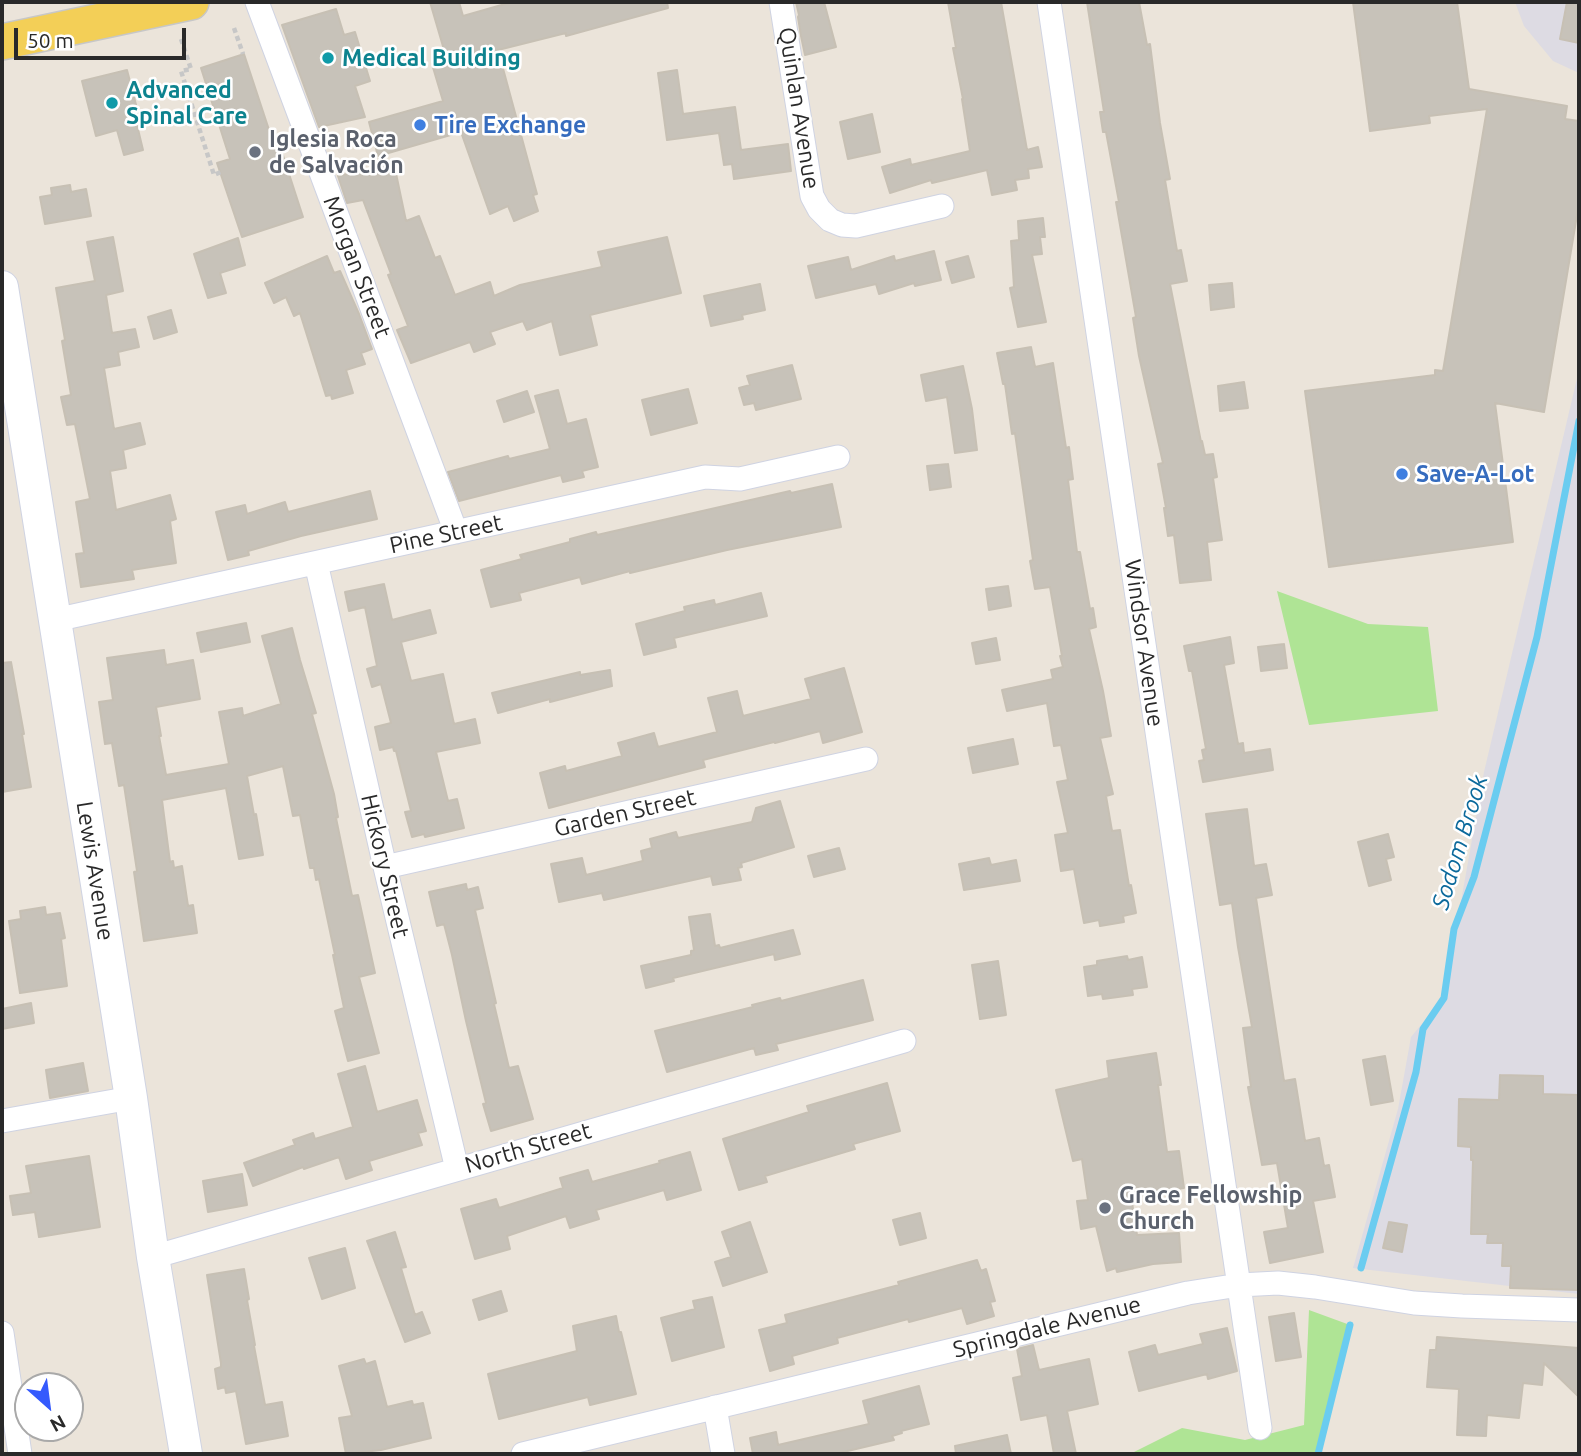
<!DOCTYPE html>
<html>
<head>
<meta charset="utf-8">
<style>
  body { margin:0 }
  #map { position:relative; width:1581px; height:1456px; overflow:hidden; background:#ebe4da; font-family:Ubuntu,sans-serif }
  canvas { display:block }
  .frame { position:absolute; inset:0; border:4px solid #292929; pointer-events:none }
  .north { position:absolute; left:14px; top:1372px; width:70px; height:70px; box-sizing:border-box; background:#fff; border:2px solid #a9a9a9; border-radius:50%; rotate:152deg; font-size:19px; font-weight:700; line-height:28px; text-align:center; color:#292929 }
  .north::after { content:''; display:block; margin:auto; width:24px; height:32px; background:#355afd; clip-path:polygon(50% 0,100% 100%,50% 72%,0 100%) }
  .scale { position:absolute; left:14px; top:28px; width:172px; height:32px; box-sizing:border-box; border:4px solid #292929; border-top:0; padding-left:9px; font-size:21px; line-height:24px; white-space:nowrap; color:#292929; -webkit-text-stroke:5px #fff; paint-order:stroke }
</style>
</head>
<body>
<div id="map">
<canvas width="1581" height="1456"></canvas>
<div class="frame"></div>
<div class="north">N</div>
<div class="scale">50 m</div>
</div>
<script>
const c = document.querySelector('canvas').getContext('2d');
c.lineJoin = 'round';
function fill(path, color) { c.fillStyle = color; c.fill(path, 'evenodd'); }
const poly = rows => new Path2D(rows.map(r => 'M' + r).join(''));
function strokePath(path, color, width, dash) { c.strokeStyle = color; c.lineWidth = width; c.lineCap = dash ? 'butt' : 'round'; c.setLineDash(dash || []); c.stroke(path); }
function label(font, color, halo, rows, align = 'center') {
  c.font = font + ' Ubuntu,sans-serif'; c.lineWidth = 5; c.setLineDash([]); c.textBaseline = 'middle'; c.strokeStyle = halo; c.fillStyle = color; for (const [text, x, y, turn = 0] of rows) {
    c.save(); c.translate(x, y); c.rotate((+turn || 0) * Math.PI / 180); c.textAlign = isNaN(turn) ? turn : align; if (halo) c.strokeText(text, 0, 0); c.fillText(text, 0, 0); c.restore();
  }
}
fill(poly([
  [1515,2,1579,2,1579,73,1553,61,1524,26],
  [1579,370,1579,1294,1353,1268,1398,1109,1411,1037,1444,997,1484,772]
]), '#dddbe3');
fill(poly([
  [1277,591,1368,624,1428,627,1438,711,1309,725],
  [1309,1310,1350,1325,1318,1454,1130,1454,1182,1428,1245,1440,1304,1425]
]), '#afe495');
strokePath(poly([
  [1361,1268,1416,1072,1423,1029,1444,998,1454,929,1474,877,1537,637,1579,421],
  [1318,1454,1350,1325]
]), '#6accf0', 7);
const building = poly([
  [430,2,459,2,463,16,512,2,667,2,668,8,566,36,566,33,498,50,537,194,533,195,538,211,514,221,508,206,490,214,461,132,378,156,369,122,443,101,432,64,447,60,430,2],
  [796,2,824,2,836,47,805,55,801,36,798,17,799,15,796,2],
  [948,2,1001,2,1027,150,1038,147,1042,167,1028,169,1029,178,1015,180,1017,190,992,195,987,170,932,183,931,180,890,193,882,167,910,159,911,165,970,151,962,99,963,99,953,48,956,48,948,2],
  [1087,2,1139,2,1147,45,1150,44,1160,123,1170,179,1165,180,1177,251,1181,250,1187,281,1170,284,1201,442,1202,441,1205,455,1213,454,1217,477,1213,478,1222,540,1207,542,1211,580,1180,583,1174,535,1168,536,1164,508,1166,508,1158,464,1163,463,1139,356,1133,318,1136,317,1116,202,1119,202,1106,132,1103,132,1100,112,1104,112,1087,2],
  [1353,2,1457,2,1469,89,1567,106,1565,119,1579,121,1579,203,1544,412,1495,403,1513,542,1329,567,1305,391,1435,375,1435,370,1443,371,1487,109,1429,116,1430,123,1370,131,1353,2],
  [1567,2,1579,2,1579,43,1560,39,1567,2],
  [336,9,344,35,355,32,370,81,355,86,365,117,319,127,282,25,336,9],
  [244,54,274,145,279,143,303,217,242,237,217,163,230,159,201,68,244,54],
  [127,70,141,124,137,125,143,150,124,155,117,130,96,136,82,81,127,70],
  [677,70,683,114,735,107,741,150,788,144,791,171,734,179,732,164,724,165,719,133,667,140,658,73,677,70],
  [872,114,880,152,848,159,840,122,872,114],
  [394,164,406,221,419,216,435,258,440,256,455,295,490,282,494,296,520,285,602,267,598,252,667,237,681,293,590,315,597,345,560,355,552,321,527,330,523,321,490,332,495,344,474,352,470,342,411,363,397,330,408,326,388,275,391,274,363,200,347,203,338,176,394,164],
  [70,185,71,192,86,189,91,216,45,224,40,197,52,195,51,188,70,185],
  [1043,218,1045,237,1040,237,1042,254,1032,255,1046,322,1018,327,1010,288,1014,287,1011,241,1019,240,1018,221,1043,218],
  [113,237,123,291,106,295,112,333,135,329,139,347,118,352,120,365,104,368,114,429,140,423,145,444,123,450,126,468,110,471,116,510,170,495,176,519,170,521,176,563,132,570,134,579,81,587,76,554,84,553,76,502,90,499,75,424,67,425,61,397,71,395,62,341,65,340,56,288,95,281,87,242,113,237],
  [238,238,245,265,220,273,226,293,208,298,194,254,238,238],
  [934,251,941,280,915,286,914,283,879,294,876,284,816,298,808,266,848,257,851,270,894,256,895,261,934,251],
  [327,256,334,273,340,271,359,314,372,349,361,353,365,364,346,370,353,393,332,399,331,395,326,396,300,313,294,316,286,297,274,303,265,283,327,256],
  [968,256,974,277,952,283,946,262,968,256],
  [1232,283,1234,307,1211,310,1209,285,1232,283],
  [760,284,765,310,742,315,743,319,711,326,704,296,760,284],
  [171,310,177,332,154,339,148,317,171,310],
  [1031,347,1035,367,1053,363,1066,448,1069,447,1073,479,1068,480,1077,552,1080,552,1090,609,1093,608,1096,627,1089,629,1103,691,1111,736,1100,738,1113,794,1106,796,1112,831,1120,830,1129,886,1131,885,1136,913,1123,916,1124,922,1100,926,1099,920,1084,923,1074,869,1061,871,1055,835,1068,833,1057,782,1068,780,1061,745,1054,746,1047,703,1007,711,1002,690,1053,679,1051,670,1063,667,1060,656,1062,656,1050,587,1035,589,1030,561,1033,560,1015,433,1012,434,1005,384,1003,384,997,353,1031,347],
  [792,365,801,399,756,410,754,403,744,405,739,388,750,385,747,376,792,365],
  [963,366,972,409,977,450,955,453,947,397,926,401,921,375,963,366],
  [1244,382,1248,408,1220,411,1218,386,1244,382],
  [688,389,697,423,651,435,642,400,688,389],
  [558,390,567,424,586,419,598,467,582,471,584,477,563,482,561,475,459,501,448,472,508,456,509,459,550,449,535,396,558,390],
  [527,391,534,412,504,422,497,401,527,391],
  [948,464,951,487,930,490,927,466,948,464],
  [832,484,841,527,727,550,630,573,630,571,582,584,580,577,519,593,521,600,491,607,481,570,522,559,520,555,570,542,570,539,596,532,597,535,790,491,791,493,832,484],
  [370,491,377,519,301,536,248,551,249,555,228,560,216,512,245,505,247,514,285,502,288,512,370,491],
  [384,584,392,620,430,610,436,633,401,642,411,681,443,674,454,724,475,719,480,743,436,752,448,801,457,799,464,828,425,837,424,834,412,837,405,812,411,811,396,751,394,751,393,747,380,750,375,727,391,723,381,684,372,687,367,669,377,666,365,607,349,611,345,592,384,584],
  [1008,586,1011,606,989,610,986,589,1008,586],
  [761,593,767,616,674,638,676,647,644,655,636,624,685,611,684,607,714,600,715,605,761,593],
  [246,623,250,642,201,652,197,633,246,623],
  [292,628,300,660,316,713,312,714,334,794,338,817,336,818,352,896,358,895,375,973,359,977,379,1053,348,1061,335,1011,344,1008,333,955,335,955,319,879,316,880,314,868,310,868,300,815,293,816,283,766,247,776,254,815,256,814,263,855,239,859,226,788,162,800,170,862,173,861,174,868,182,866,188,906,193,905,197,933,144,941,134,872,137,871,124,785,119,786,112,743,105,744,99,702,113,700,107,658,164,650,166,665,193,660,200,699,156,707,161,736,159,736,166,775,229,764,219,712,242,708,243,716,281,704,262,636,292,628],
  [1230,637,1234,663,1224,665,1238,744,1243,743,1244,753,1270,749,1273,770,1203,782,1199,761,1204,760,1202,750,1206,749,1192,671,1189,671,1184,646,1230,637],
  [996,638,1000,660,976,664,972,643,996,638],
  [1284,644,1287,668,1261,671,1258,647,1284,644],
  [11,662,24,734,22,734,31,787,2,792,2,663,11,662],
  [844,668,862,732,823,743,820,731,775,743,774,742,703,760,705,767,549,808,540,773,565,766,566,771,622,756,618,743,654,733,658,747,717,732,708,698,737,691,743,716,811,699,805,679,844,668],
  [610,670,612,686,550,702,550,699,498,713,492,693,580,672,580,675,610,670],
  [1013,739,1018,764,973,773,968,748,1013,739],
  [780,801,794,847,741,863,742,867,738,868,741,880,713,885,711,876,604,900,602,893,559,902,551,864,582,858,586,875,643,861,641,851,652,848,650,839,676,832,678,838,752,822,756,808,780,801],
  [1247,809,1254,866,1266,864,1272,895,1256,898,1284,1081,1295,1079,1305,1141,1319,1138,1324,1166,1329,1165,1335,1197,1313,1201,1323,1252,1270,1263,1264,1232,1288,1228,1277,1163,1262,1165,1248,1087,1251,1087,1243,1028,1252,1027,1238,947,1232,903,1220,905,1206,814,1247,809],
  [1388,834,1394,857,1386,859,1391,880,1369,886,1358,842,1388,834],
  [839,848,845,869,814,877,808,856,839,848],
  [989,858,991,865,1016,860,1020,881,964,890,959,864,989,858],
  [466,884,467,890,478,887,483,908,475,910,496,1003,494,1004,509,1068,518,1066,533,1119,491,1131,483,1104,486,1103,466,1021,452,955,444,924,437,926,429,892,466,884],
  [45,907,46,915,60,913,65,938,61,939,67,986,20,993,9,921,21,919,20,911,45,907],
  [710,914,715,946,719,945,720,948,793,930,800,954,775,960,774,954,673,978,674,981,646,988,641,966,691,955,691,951,694,950,689,917,710,914],
  [1127,956,1128,960,1142,957,1147,987,1132,989,1133,995,1103,999,1102,994,1088,996,1084,967,1097,965,1097,961,1127,956],
  [998,961,1006,1015,980,1019,972,965,998,961],
  [863,980,873,1020,776,1044,778,1050,756,1055,754,1048,667,1072,655,1031,753,1007,752,1005,780,998,781,1001,863,980],
  [31,1003,34,1023,2,1029,2,1009,31,1003],
  [1156,1053,1161,1085,1158,1085,1167,1152,1179,1151,1184,1188,1131,1196,1137,1235,1179,1233,1181,1262,1153,1264,1117,1272,1116,1268,1107,1271,1096,1226,1081,1229,1077,1201,1088,1200,1082,1159,1073,1161,1056,1090,1109,1078,1107,1061,1156,1053],
  [1385,1056,1393,1101,1371,1105,1363,1060,1385,1056],
  [83,1063,88,1091,50,1098,46,1070,83,1063],
  [365,1066,377,1112,417,1100,426,1131,418,1133,422,1145,369,1161,372,1170,346,1179,339,1157,304,1169,303,1167,253,1186,244,1163,295,1145,293,1140,313,1133,315,1139,353,1127,338,1074,365,1066],
  [1500,1075,1543,1076,1543,1094,1579,1095,1579,1290,1510,1288,1511,1266,1502,1266,1503,1243,1487,1243,1488,1234,1471,1234,1473,1160,1471,1160,1471,1147,1458,1146,1459,1099,1499,1100,1500,1075],
  [887,1083,900,1131,853,1144,855,1149,765,1176,767,1182,739,1190,723,1139,809,1112,807,1106,887,1083],
  [690,1152,701,1190,667,1200,664,1190,596,1210,599,1219,570,1228,566,1216,507,1236,510,1249,475,1259,461,1209,496,1199,499,1208,563,1188,560,1178,588,1170,592,1182,660,1163,659,1161,690,1152],
  [89,1156,100,1227,39,1237,35,1212,13,1215,10,1196,31,1193,26,1166,89,1156],
  [242,1174,247,1205,208,1212,203,1181,242,1174],
  [920,1213,926,1238,900,1245,893,1220,920,1213],
  [750,1222,767,1272,723,1286,715,1262,731,1257,722,1232,750,1222],
  [1389,1222,1407,1225,1402,1252,1383,1248,1389,1222],
  [395,1232,406,1267,401,1268,415,1315,422,1312,430,1333,405,1342,367,1241,395,1232],
  [345,1248,355,1288,322,1299,309,1258,345,1248],
  [977,1260,981,1271,986,1269,995,1301,990,1302,994,1316,967,1324,962,1308,909,1322,908,1319,837,1338,838,1343,792,1356,794,1364,770,1371,759,1330,787,1323,785,1315,899,1285,898,1282,977,1260],
  [244,1269,249,1299,247,1300,255,1345,254,1346,265,1405,282,1402,288,1436,246,1444,236,1391,226,1393,225,1387,218,1389,215,1369,221,1367,221,1363,207,1275,244,1269],
  [501,1291,507,1311,479,1320,473,1300,501,1291],
  [712,1297,724,1347,672,1361,661,1318,695,1309,693,1301,712,1297],
  [1294,1313,1301,1357,1276,1361,1269,1317,1294,1313],
  [616,1316,619,1332,621,1332,636,1394,590,1405,588,1397,499,1419,488,1374,577,1351,573,1326,616,1316],
  [1227,1328,1237,1371,1208,1379,1207,1374,1139,1391,1129,1352,1155,1345,1158,1355,1203,1344,1200,1334,1227,1328],
  [1437,1337,1579,1348,1579,1397,1544,1363,1542,1385,1523,1383,1519,1418,1487,1415,1486,1436,1457,1435,1459,1389,1427,1387,1430,1350,1436,1350,1437,1337],
  [1033,1345,1039,1370,1089,1359,1098,1404,1067,1411,1076,1454,1054,1454,1047,1415,1021,1420,1013,1378,1022,1376,1017,1349,1033,1345],
  [364,1359,366,1364,375,1361,387,1407,412,1401,413,1405,423,1403,431,1438,381,1450,346,1454,339,1418,352,1416,339,1366,364,1359],
  [919,1386,929,1424,901,1431,902,1433,892,1436,894,1440,835,1454,753,1454,750,1438,776,1432,778,1445,869,1424,863,1401,919,1386],
  [1007,1435,1011,1454,956,1454,955,1446,1007,1435]
]);
fill(building, '#c7c2b9');
strokePath(building, '#c7c0b4', 2);
const minor = poly([
  [257,2,456,532],
  [781,2,812,196,819,209,830,220,842,225,856,226,942,206],
  [1049,2,1260,1428],
  [316,563,385,867,457,1169],
  [55,620,705,477,740,479,838,457],
  [385,867,866,759],
  [2,1121,131,1098],
  [153,1257,904,1041],
  [2,1333,20,1454],
  [715,1407,723,1454],
  [523,1454,1188,1293,1239,1285,1278,1283,1315,1287,1414,1303,1462,1306,1579,1310]
]);
const secondary = poly([
  [2,287,131,1098,153,1257,186,1454]
]);
const primary = poly([
  [2,42,191,2]
]);
strokePath(minor, '#cfd3e2', 25);
strokePath(secondary, '#cfd3e2', 34);
strokePath(primary, '#c7c7c7', 38);
strokePath(poly([
  [234,28,243,54],
  [181,39,191,69,181,71,214,175,221,172]
]), '#c7c7c7', 4.5, [5, 3.5]);
strokePath(minor, '#fff', 23);
strokePath(secondary, '#fff', 32);
strokePath(primary, '#f3cf57', 35);
for (const [x, y, r, color] of [
  [328,58,7,"#0f9aa8"],
  [112,103,7,"#0f9aa8"],
  [420,125,7,"#3f7fe0"],
  [255,152,7,"#6b7280"],
  [1402,474,7,"#3f7fe0"],
  [1105,1208,7,"#6b7280"]
]) { const dot = new Path2D(); dot.arc(x, y, r, 0, 2 * Math.PI); c.fillStyle = color; c.fill(dot); strokePath(dot, '#fff', 2.5); }
label('bold 23px', '#0d838f', '#fff', [
  ["Medical Building",342,58],
  ["Advanced",126,90],
  ["Spinal Care",126,116]
], 'left');
label('23px', '#292929', '#fff', [
  ["Quinlan Avenue",799,108,81],
  ["Morgan Street",357,267,69],
  ["Pine Street",446,534,-12],
  ["Windsor Avenue",1144,643,82],
  ["Garden Street",625,813,-13],
  ["Hickory Street",385,866,77],
  ["Lewis Avenue",95,871,81],
  ["North Street",528,1148,-16],
  ["Springdale Avenue",1047,1327,-14]
]);
label('bold 23px', '#366cbe', '#fff', [
  ["Tire Exchange",434,125],
  ["Save-A-Lot",1416,474]
], 'left');
label('bold 23px', '#5b616d', '#fff', [
  ["Iglesia Roca",269,139],
  ["de Salvación",269,165],
  ["Grace Fellowship",1119,1195],
  ["Church",1119,1221]
], 'left');
label('italic 24px', '#0b699b', '#fff', [
  ["Sodom Brook",1460,842,-73]
]);
</script>
</body>
</html>
